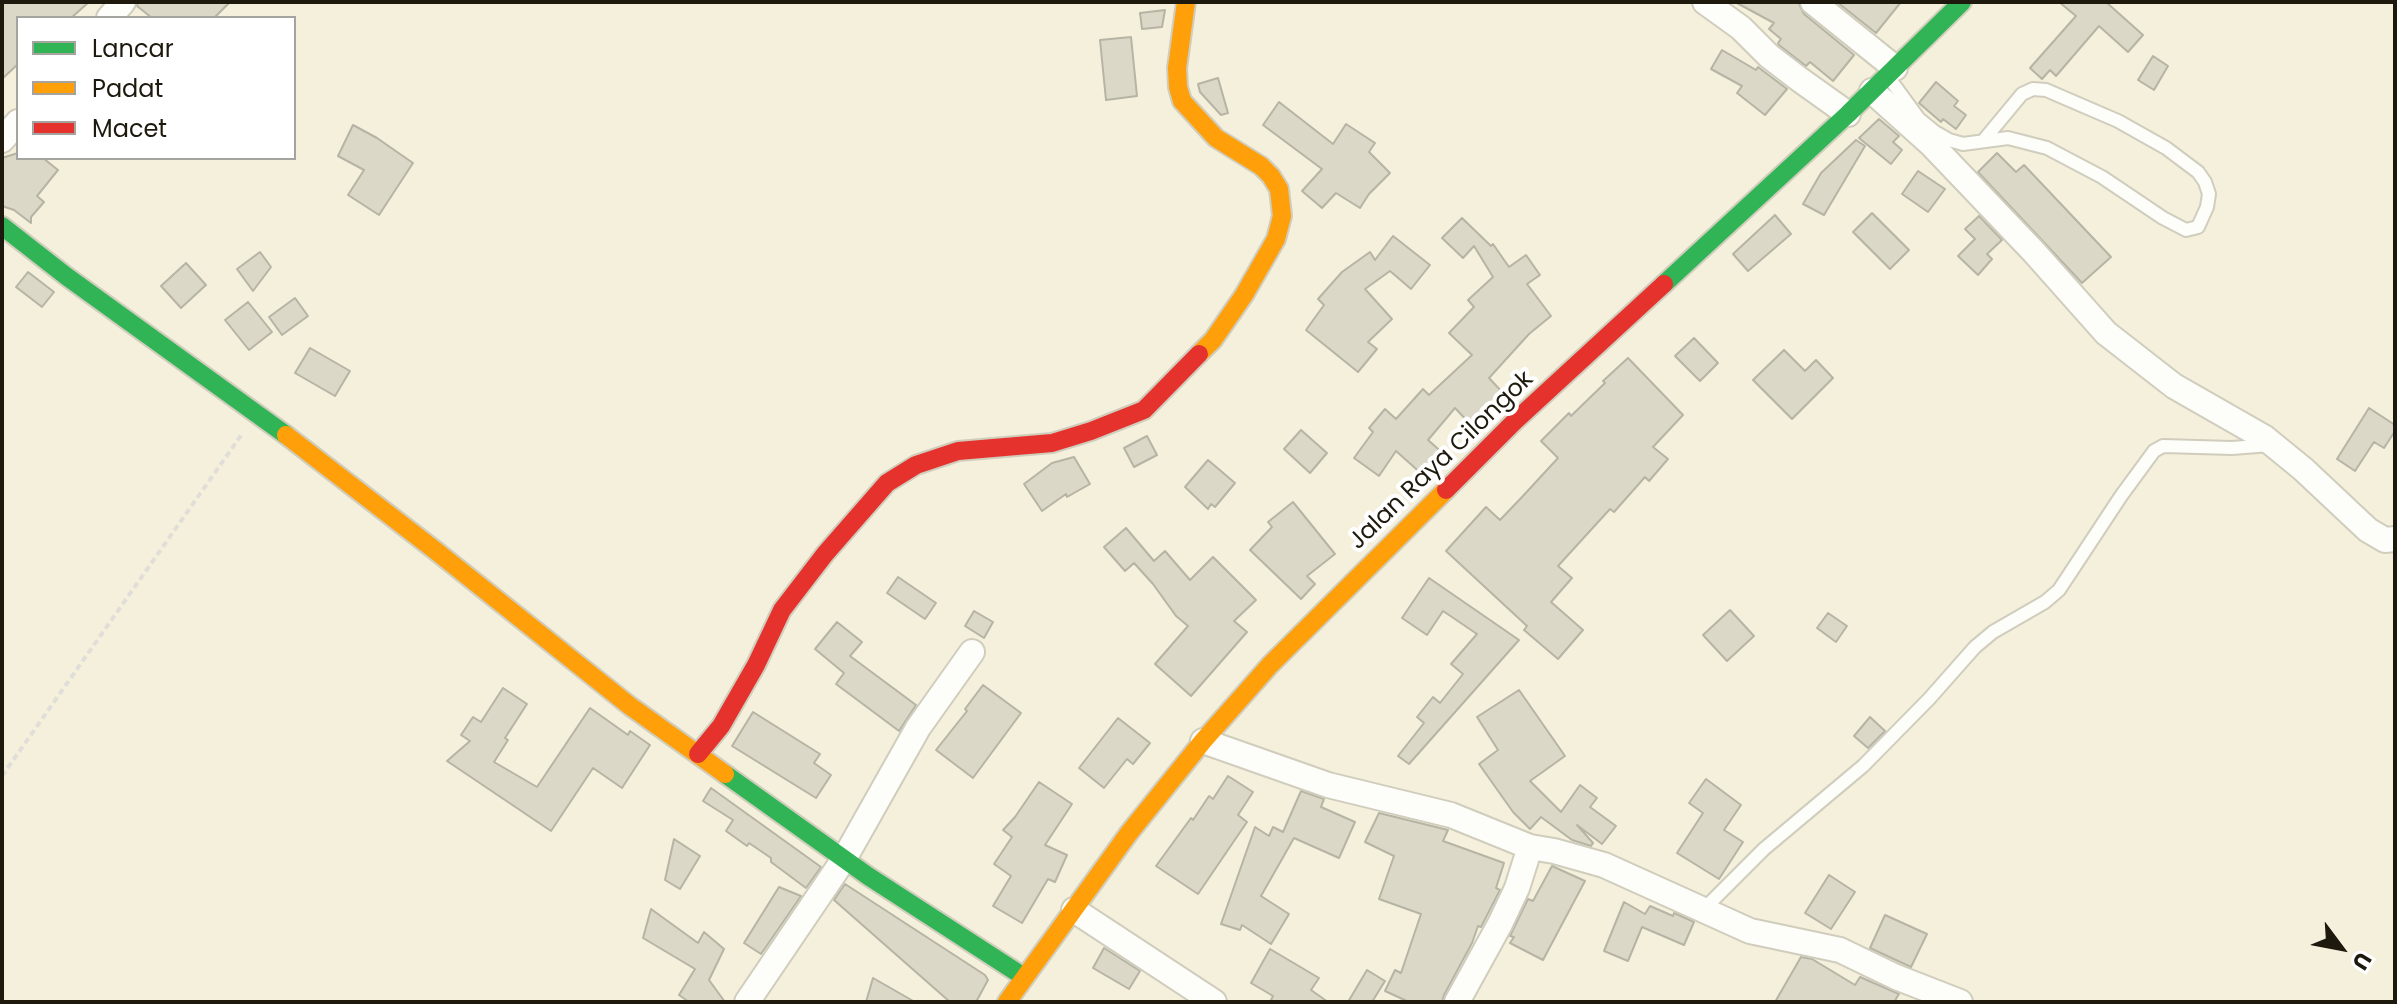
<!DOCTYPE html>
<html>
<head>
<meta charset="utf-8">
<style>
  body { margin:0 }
  #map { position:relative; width:2397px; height:1004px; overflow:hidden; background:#f4f0dc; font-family:Poppins,sans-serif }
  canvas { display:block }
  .frame { position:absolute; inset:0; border:4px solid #1d190c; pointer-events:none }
  .legend { position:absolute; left:16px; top:16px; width:280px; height:144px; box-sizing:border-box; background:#fff; border:2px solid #a5a39e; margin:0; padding:10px 14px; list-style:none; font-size:24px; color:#1d190c }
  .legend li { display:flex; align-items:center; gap:16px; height:40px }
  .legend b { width:40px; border:2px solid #a5a39e }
  .north { position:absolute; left:2301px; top:908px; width:80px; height:80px; -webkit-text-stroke:6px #fff; paint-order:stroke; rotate:122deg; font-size:22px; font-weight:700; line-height:32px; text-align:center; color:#1d190c }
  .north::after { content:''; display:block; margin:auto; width:28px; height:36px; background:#1d190c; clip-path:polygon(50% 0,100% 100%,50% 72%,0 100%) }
</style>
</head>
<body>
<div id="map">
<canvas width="2397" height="1004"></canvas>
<div class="frame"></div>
<ul class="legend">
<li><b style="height:10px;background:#30b455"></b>Lancar</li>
<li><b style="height:10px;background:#ff9f0a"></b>Padat</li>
<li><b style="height:10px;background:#e5322d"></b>Macet</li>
</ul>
<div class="north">U</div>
</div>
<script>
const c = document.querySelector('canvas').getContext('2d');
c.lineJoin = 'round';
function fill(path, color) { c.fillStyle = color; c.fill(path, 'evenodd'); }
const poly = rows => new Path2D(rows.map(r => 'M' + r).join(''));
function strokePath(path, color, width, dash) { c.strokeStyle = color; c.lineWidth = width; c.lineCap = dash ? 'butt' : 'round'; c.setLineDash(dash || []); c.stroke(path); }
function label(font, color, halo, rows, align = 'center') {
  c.font = font + ' Poppins,sans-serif'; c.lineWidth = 8; c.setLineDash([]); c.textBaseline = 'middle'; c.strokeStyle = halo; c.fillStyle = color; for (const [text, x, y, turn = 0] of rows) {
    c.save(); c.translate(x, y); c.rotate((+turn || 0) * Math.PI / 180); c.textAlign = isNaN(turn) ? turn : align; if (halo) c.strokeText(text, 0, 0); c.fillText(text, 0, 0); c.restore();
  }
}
const building = poly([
  [2,2,89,2,71,18,18,18,18,64,2,79,2,2],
  [138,2,230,2,214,18,152,18,137,6,138,2],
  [1735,2,1798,2,1804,14,1854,55,1833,81,1810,62,1806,66,1779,45,1778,43,1781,39,1769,29,1774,23,1735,2],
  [1837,2,1901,2,1876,33,1837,2],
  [2059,2,2106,2,2143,35,2128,52,2099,26,2056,76,2050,70,2042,79,2030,68,2076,16,2059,2],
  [1165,10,1162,27,1142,29,1140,13,1165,10],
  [1131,37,1137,96,1106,100,1100,40,1131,37],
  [1722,50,1756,70,1758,67,1787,89,1765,115,1737,93,1742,86,1711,69,1722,50],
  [2153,56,2168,66,2154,90,2138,80,2153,56],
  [1218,78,1228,113,1221,115,1200,92,1198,84,1218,78],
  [1936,82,1958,101,1954,106,1966,115,1956,129,1943,119,1941,122,1919,103,1936,82],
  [1279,102,1333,144,1346,124,1375,143,1369,152,1390,173,1369,194,1360,208,1336,193,1322,208,1302,191,1322,169,1263,125,1279,102],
  [1879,119,1899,136,1893,142,1902,150,1891,164,1859,138,1879,119],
  [353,125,377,138,413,163,379,215,348,195,364,170,338,156,353,125],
  [1856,140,1865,146,1824,215,1803,204,1821,173,1856,140],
  [18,153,18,158,43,158,58,170,37,196,44,202,31,217,31,223,14,210,2,206,2,158,18,153],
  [1997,153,2016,172,2024,165,2111,257,2082,283,1978,172,1997,153],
  [1918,171,1945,189,1928,212,1902,194,1918,171],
  [1872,213,1909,250,1890,269,1853,232,1872,213],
  [1775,215,1791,234,1748,271,1733,254,1775,215],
  [1979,216,2002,240,1987,254,1992,259,1978,275,1958,256,1975,239,1965,229,1979,216],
  [1462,218,1491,246,1493,244,1509,267,1526,255,1540,275,1527,284,1551,316,1529,334,1489,378,1504,394,1471,425,1455,408,1428,440,1445,455,1424,476,1396,451,1379,476,1354,458,1373,432,1369,428,1385,409,1396,419,1423,389,1429,395,1472,355,1449,333,1474,307,1468,300,1493,277,1474,246,1463,258,1442,238,1462,218],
  [1393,236,1430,265,1411,289,1390,271,1365,289,1392,319,1368,342,1377,349,1358,372,1306,330,1324,305,1318,299,1342,272,1370,252,1375,260,1393,236],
  [260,252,271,267,253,291,237,269,260,252],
  [186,263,206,285,181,308,161,286,186,263],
  [28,272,54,292,42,307,16,287,28,272],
  [295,298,308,316,282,335,269,317,295,298],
  [248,302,272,332,249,350,225,320,248,302],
  [1694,338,1718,363,1700,381,1675,356,1694,338],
  [310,348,350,371,335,396,295,373,310,348],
  [1784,350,1805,371,1816,360,1833,378,1792,419,1753,380,1784,350],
  [1628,358,1683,415,1653,447,1668,459,1649,481,1645,477,1614,512,1610,509,1558,566,1572,578,1551,602,1583,630,1558,659,1524,630,1527,626,1446,551,1486,507,1500,520,1522,497,1558,458,1541,441,1569,413,1571,416,1605,383,1603,381,1628,358],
  [2369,408,2395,425,2395,431,2384,448,2374,442,2355,471,2337,459,2369,408],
  [1301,430,1327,453,1310,473,1284,449,1301,430],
  [1147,436,1157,455,1134,467,1124,448,1147,436],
  [1074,457,1090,484,1067,497,1066,494,1042,511,1024,484,1052,463,1074,457],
  [1208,460,1235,483,1215,507,1211,504,1208,509,1185,487,1208,460],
  [1293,502,1335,554,1307,576,1315,584,1301,599,1250,550,1272,527,1268,522,1293,502],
  [1126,528,1154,561,1165,551,1190,580,1213,557,1256,600,1234,621,1247,632,1191,696,1155,664,1188,626,1176,616,1153,584,1134,563,1125,571,1104,547,1126,528],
  [898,577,936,603,925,619,887,593,898,577],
  [1429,578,1519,640,1409,764,1398,756,1424,723,1417,717,1433,697,1440,703,1463,674,1451,664,1477,634,1443,611,1427,635,1402,618,1429,578],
  [1730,610,1754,636,1727,661,1703,635,1730,610],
  [974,611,993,622,984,638,965,626,974,611],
  [1828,613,1847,626,1836,642,1817,628,1828,613],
  [837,622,862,642,850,656,916,705,899,731,836,684,844,673,815,649,837,622],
  [983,685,1021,713,973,778,936,750,967,711,965,709,983,685],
  [503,688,527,704,505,738,508,740,494,762,537,787,590,708,628,735,630,731,650,745,622,788,593,768,551,831,447,761,470,741,461,735,473,717,481,722,503,688],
  [1519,690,1565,756,1530,781,1561,812,1580,785,1597,798,1590,807,1616,826,1602,844,1577,825,1593,843,1591,846,1572,840,1541,817,1530,829,1513,812,1479,764,1498,750,1477,717,1519,690],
  [753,712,820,754,814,763,831,775,816,798,732,746,753,712],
  [1870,717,1885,731,1868,748,1854,736,1870,717],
  [1118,718,1150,743,1133,764,1127,759,1104,788,1079,768,1118,718],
  [1228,776,1253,792,1238,815,1247,822,1198,894,1156,866,1191,818,1193,820,1209,796,1213,799,1228,776],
  [1706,779,1741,805,1724,830,1743,842,1719,879,1677,853,1703,813,1689,803,1706,779],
  [1039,782,1072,804,1045,845,1067,855,1055,882,1048,879,1022,923,993,906,1011,876,994,864,1012,837,1003,830,1015,817,1039,782],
  [711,788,821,867,806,888,771,862,771,858,749,843,747,846,726,831,733,820,703,801,711,788],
  [1301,791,1324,799,1321,807,1355,822,1339,858,1294,838,1261,896,1289,914,1271,944,1242,925,1240,930,1221,924,1255,827,1269,836,1273,827,1283,832,1301,791],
  [1379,813,1448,830,1443,841,1504,863,1496,888,1500,890,1481,927,1478,926,1472,943,1444,995,1442,1002,1409,1002,1385,991,1395,970,1401,973,1421,914,1379,899,1394,856,1365,842,1379,813],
  [674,839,700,856,680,889,665,880,674,839],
  [1552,866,1585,881,1543,960,1510,943,1514,937,1510,936,1528,899,1533,901,1552,866],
  [1829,875,1855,892,1831,929,1805,913,1829,875],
  [845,884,985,975,988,980,976,1002,950,1002,834,900,845,884],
  [779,887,801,896,761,954,744,943,779,887],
  [1624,902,1645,914,1650,906,1673,916,1674,913,1694,922,1684,945,1642,927,1628,961,1604,951,1624,902],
  [651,909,698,943,704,932,724,949,709,980,725,1002,689,1002,679,995,695,969,643,938,651,909],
  [1885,915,1927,934,1911,967,1870,948,1885,915],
  [1104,948,1140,971,1129,989,1093,968,1104,948],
  [1270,949,1319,978,1311,990,1328,1002,1270,1002,1273,996,1251,983,1270,949],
  [1801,957,1812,959,1855,985,1860,977,1899,994,1894,1002,1775,1002,1801,957],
  [1367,970,1385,981,1372,1002,1348,1002,1367,970],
  [873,978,915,1002,866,1002,873,978]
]);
fill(building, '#dcd8c8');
strokePath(building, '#b6b4a4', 2);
const lane = poly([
  [1892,82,1919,119,1935,132,1949,140,1963,144,2008,138,2047,148,2102,177,2163,218,2186,230,2198,227,2207,207,2209,194,2205,182,2198,172,2166,148,2118,121,2046,90,2033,89,2022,94,1983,141],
  [1703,910,1764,849,1863,766,1929,699,1975,647,1993,632,2045,602,2059,590,2121,496,2154,451,2163,446,2232,448,2271,445]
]);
const street = poly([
  [1705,2,1741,28,1769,56,1799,79,1848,114],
  [1813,2,1895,68],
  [109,18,123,2],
  [1872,91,1931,144,2034,252,2106,333,2174,386,2265,438,2303,469,2368,530,2385,540,2395,539],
  [2,140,18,122],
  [1203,741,1328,785,1451,815,1530,847,1554,851,1604,865,1750,931,1840,950,1896,977,1960,1002],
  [1074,910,1214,1002],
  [747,1002,844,859,918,728,972,652],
  [1457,1002,1500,924,1517,888,1530,847]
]);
const fast = poly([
  [2,226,66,276,286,435],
  [1664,284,1848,114,1962,2],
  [725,774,868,876,1024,977]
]);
const slow = poly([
  [1186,2,1177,68,1178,87,1182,101,1216,138,1261,166,1271,176,1279,189,1282,216,1276,239,1244,295,1213,340,1199,354],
  [286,435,436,551,630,706,725,774],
  [1007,1002,1129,833,1203,741,1270,665,1446,490]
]);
const jam = poly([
  [1446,490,1514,422,1664,284],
  [698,754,721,726,756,665,782,610,825,554,887,483,916,465,958,451,1052,443,1091,431,1144,410,1199,354]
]);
strokePath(lane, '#d0cdbd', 16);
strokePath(street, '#d0cdbd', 28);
strokePath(fast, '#d0cdbd', 22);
strokePath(slow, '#d0cdbd', 22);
strokePath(jam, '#d0cdbd', 22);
strokePath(poly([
  [2,776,242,434]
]), '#e0ded8', 4, [6, 4]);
strokePath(lane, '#fdfdfa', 12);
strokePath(street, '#fdfdfa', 24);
strokePath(fast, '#30b455', 18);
strokePath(slow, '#ff9f0a', 18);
strokePath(jam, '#e5322d', 18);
label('24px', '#1d190c', '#fff', [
  ["Jalan Raya Cilongok",1442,461,-44]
]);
</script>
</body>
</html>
